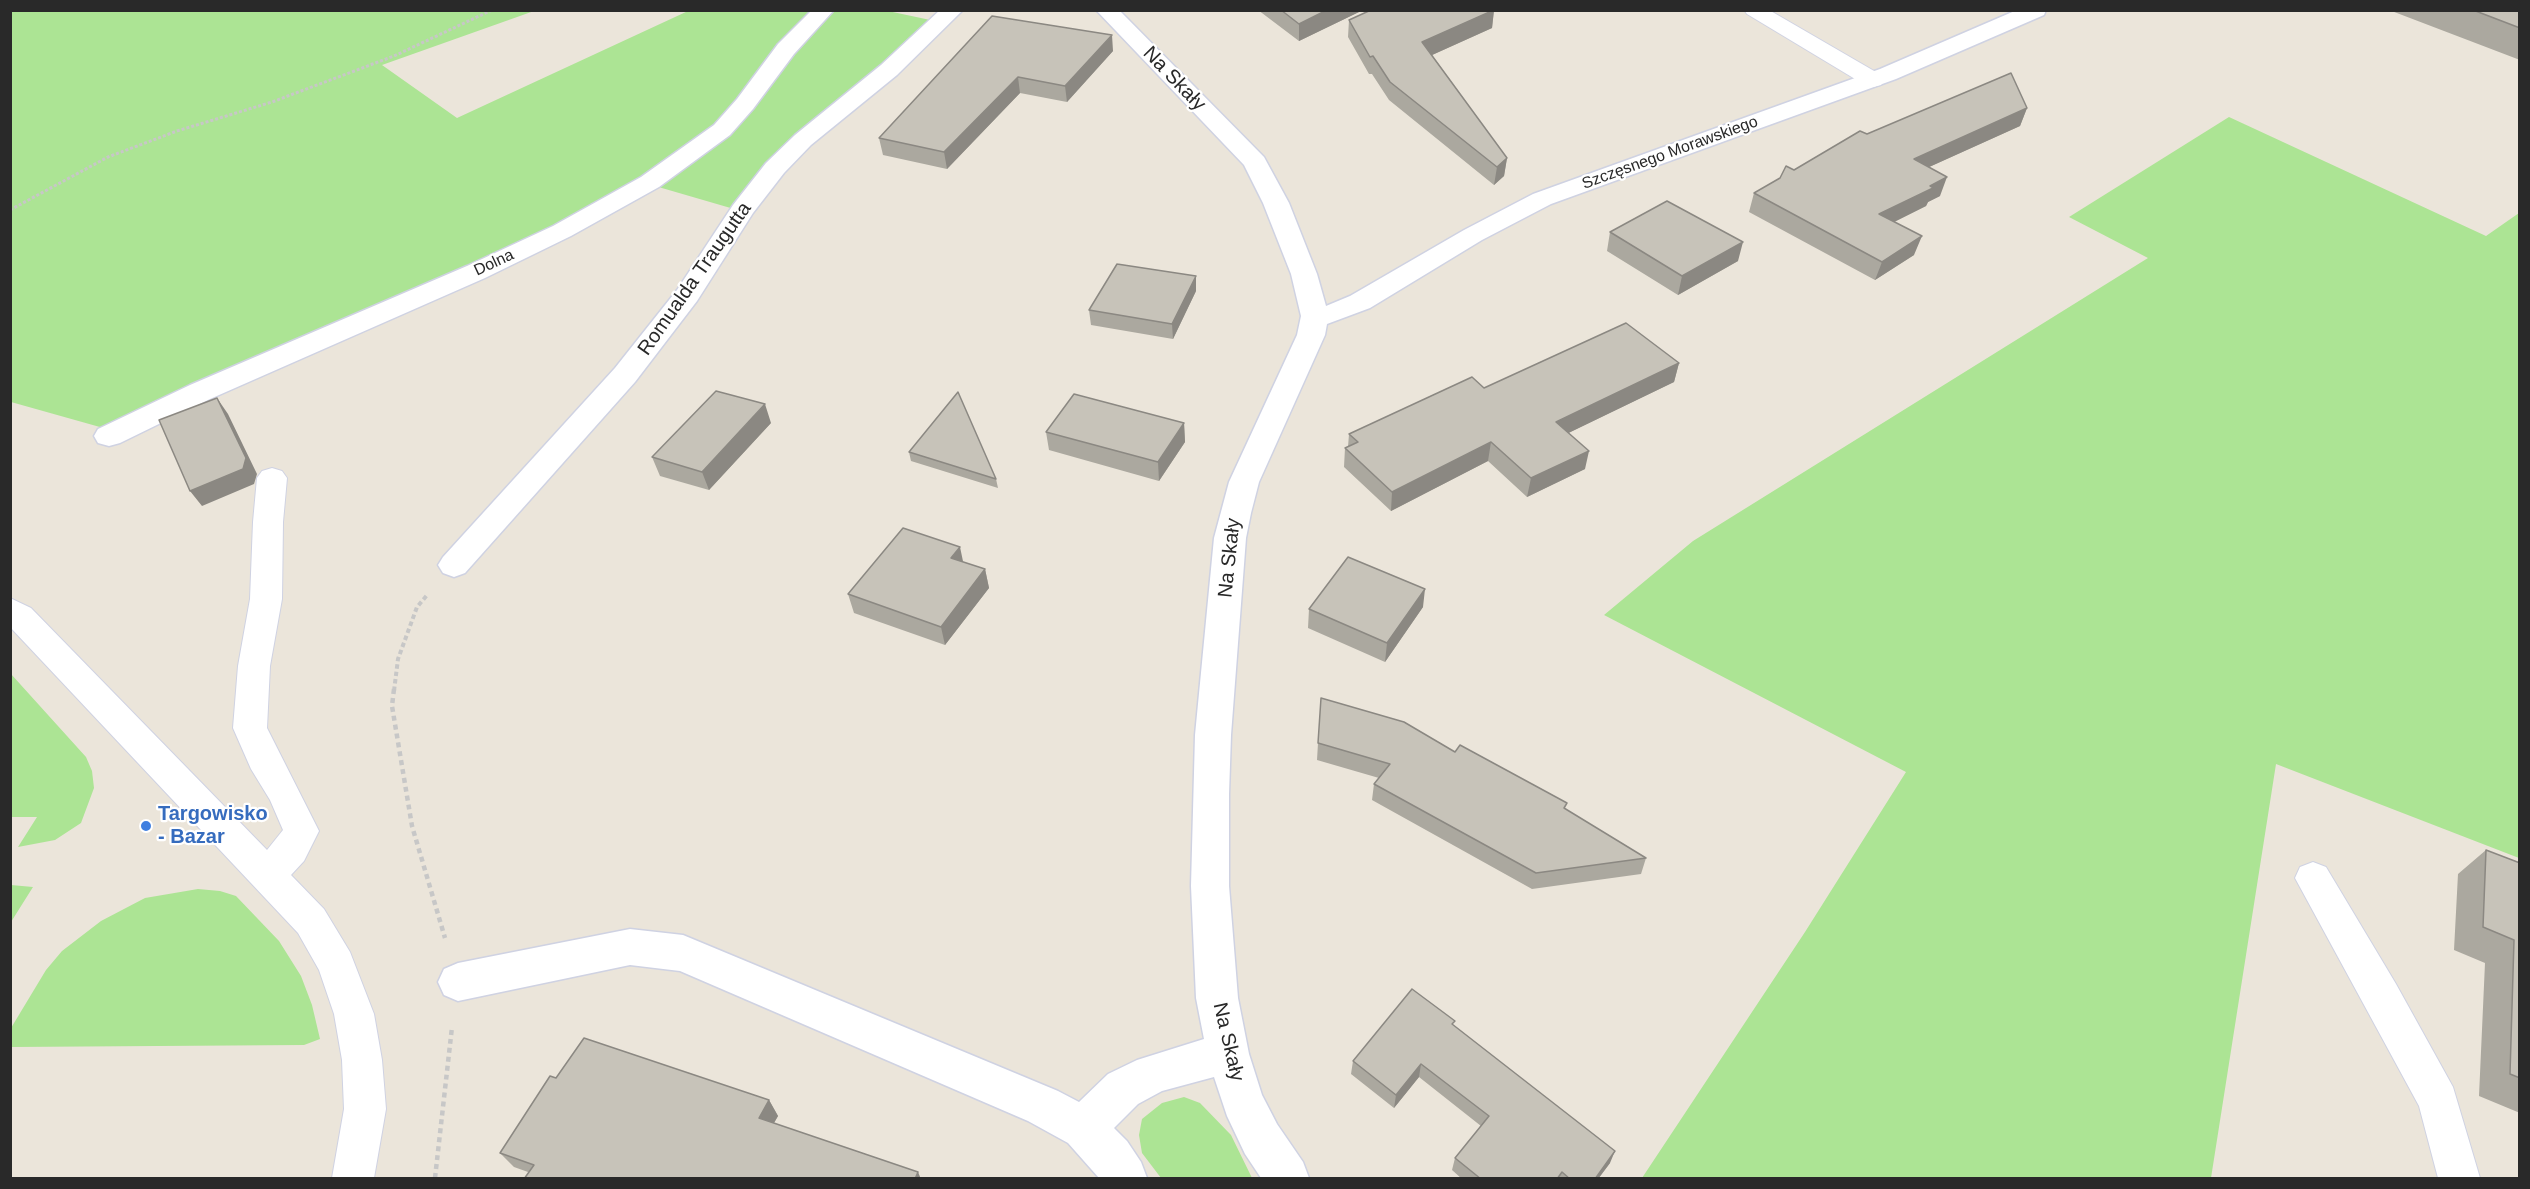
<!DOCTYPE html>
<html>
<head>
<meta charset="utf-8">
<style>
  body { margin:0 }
  #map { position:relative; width:2530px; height:1189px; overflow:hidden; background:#ebe5da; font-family:Arial,sans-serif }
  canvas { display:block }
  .frame { position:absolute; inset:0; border:12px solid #292929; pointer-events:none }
</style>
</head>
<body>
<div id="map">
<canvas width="2530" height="1189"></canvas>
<div class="frame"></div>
</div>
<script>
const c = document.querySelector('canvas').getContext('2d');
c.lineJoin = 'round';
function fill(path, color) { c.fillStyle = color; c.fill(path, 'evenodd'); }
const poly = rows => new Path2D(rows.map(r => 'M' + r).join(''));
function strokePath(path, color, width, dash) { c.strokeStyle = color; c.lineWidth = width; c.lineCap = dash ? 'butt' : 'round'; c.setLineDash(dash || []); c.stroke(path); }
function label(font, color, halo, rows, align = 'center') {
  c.font = font + ' Arial,sans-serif'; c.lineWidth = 4.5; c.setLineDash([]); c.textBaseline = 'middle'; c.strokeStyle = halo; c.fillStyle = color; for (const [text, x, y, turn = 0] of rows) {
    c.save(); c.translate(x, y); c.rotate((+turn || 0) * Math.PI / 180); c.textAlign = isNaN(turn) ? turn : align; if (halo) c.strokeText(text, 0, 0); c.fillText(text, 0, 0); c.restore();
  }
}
fill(poly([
  [10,11,534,11,382,65,457,118,688,11,817,11,737,104,684,154,555,226,470,267,107,429,11,402],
  [832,11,888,11,935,21,734,209,655,186,768,82],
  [2229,117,2486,236,2519,213,2519,858,2276,764,2211,1178,1642,1178,1805,932,1906,772,1604,615,1693,541,2148,258,2069,217],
  [11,674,86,757,92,771,94,788,81,823,55,840,18,847,37,817,11,817],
  [11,885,33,887,11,922,10,885],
  [198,889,220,891,236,896,279,941,301,976,312,1005,320,1039,304,1045,11,1047,11,1028,46,970,62,951,101,921,145,898],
  [1184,1097,1200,1103,1231,1135,1252,1178,1161,1178,1142,1153,1139,1135,1142,1119,1162,1103]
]), '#ace494');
const service = poly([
  [1744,10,1769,10,1881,75,1884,80,1881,85,1873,87,1865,85,1747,14,1744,10],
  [272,468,282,471,287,478,283,522,282,599,270,666,267,728,319,831,304,861,291,875,324,909,350,952,374,1014,382,1060,386,1109,374,1178,332,1178,344,1109,342,1060,334,1014,319,970,298,933,10,627,10,598,31,608,267,850,283,830,270,800,251,769,233,728,238,666,250,599,253,522,257,478,262,471,272,468],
  [2313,862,2326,867,2396,984,2453,1087,2480,1178,2438,1178,2419,1106,2295,878,2300,867,2313,862]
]);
const minor = poly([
  [812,10,834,10,794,54,753,109,730,135,659,187,571,236,485,278,210,399,120,443,109,446,98,443,94,436,98,429,190,385,467,266,553,226,641,177,714,125,737,99,778,44,812,10],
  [940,10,963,10,897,75,811,145,784,173,753,213,697,301,635,382,465,573,454,577,443,573,438,565,443,557,615,368,677,290,733,205,766,163,795,135,881,65,940,10],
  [1096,10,1119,10,1264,157,1289,203,1317,274,1326,306,1350,296,1464,230,1533,194,1880,69,2017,10,2046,10,2044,15,1896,79,1551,204,1482,240,1370,308,1327,324,1325,335,1259,482,1251,513,1246,538,1231,735,1229,794,1229,886,1238,998,1249,1054,1262,1095,1277,1124,1303,1162,1309,1178,1261,1178,1245,1154,1227,1116,1214,1077,1162,1091,1138,1104,1114,1128,1127,1141,1141,1162,1147,1178,1099,1178,1068,1143,1028,1121,680,971,630,965,458,1001,444,995,438,982,444,969,458,963,630,929,683,935,1058,1091,1079,1102,1108,1074,1137,1060,1204,1039,1196,998,1191,886,1195,735,1214,538,1229,482,1297,335,1301,316,1291,274,1263,203,1244,165,1096,10]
]);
strokePath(service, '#cfd2e2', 2);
strokePath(minor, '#cfd2e2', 3);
strokePath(poly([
  [10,210,108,157,177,131,272,102,394,56,492,10]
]), '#c7c7c7', 3, [3, 2]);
strokePath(poly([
  [394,691,398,659,417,607,428,594]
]), '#c7c7c7', 4, [4.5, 3]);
strokePath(poly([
  [394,689,392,706,412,826,445,938],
  [435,1178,452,1027]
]), '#c7c7c7', 4.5, [5, 4]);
fill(service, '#fff');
fill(minor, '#fff');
fill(poly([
  [1258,10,1359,10,1359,12,1299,41],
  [1494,10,1492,28,1432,55,1507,158,1504,176,1494,185,1389,100,1372,74,1369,74,1348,37,1349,20],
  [2389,10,2520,10,2520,60],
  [992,16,1113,51,1067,102,1020,93,947,169,883,155,879,138],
  [2027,108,2020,126,1929,167,1940,196,1928,202,1926,206,1894,222,1914,255,1875,280,1749,212,1754,193,1794,170,1867,134],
  [1610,232,1738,261,1678,295,1607,251],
  [1196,291,1173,339,1091,325,1089,310],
  [1679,363,1674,382,1568,433,1585,469,1527,497,1488,461,1391,511,1344,467,1345,448,1348,447,1349,434,1484,388],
  [771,423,709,490,660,476,652,457],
  [1184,423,1185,442,1159,481,1049,450,1046,432],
  [909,452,996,479,998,488,911,461],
  [963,562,985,569,989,588,945,645,854,613,848,594],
  [1423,607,1385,662,1308,628,1309,609],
  [1318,743,1455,752,1565,810,1646,858,1641,874,1532,889,1372,800,1374,784,1379,778,1317,760],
  [2486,850,2520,863,2520,1113,2479,1096,2485,963,2454,950,2458,874],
  [1454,1026,1610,1163,1598,1179,1462,1179,1452,1170,1455,1158,1481,1126,1419,1077,1394,1108,1351,1074,1353,1061],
  [769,1100,778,1116,774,1123,528,1172,514,1167,500,1153]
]), '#aba89f');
fill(poly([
  [1327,10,1359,10,1359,12,1299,41,1299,24],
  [1494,10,1492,28,1421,60,1422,42],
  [1112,35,1113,51,1067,102,1065,86],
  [1018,77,1020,93,947,169,944,152],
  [2027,108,2020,126,1907,177,1914,159],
  [1507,158,1504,176,1494,185,1497,167],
  [1947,177,1940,196,1928,202,1926,206,1872,233,1879,214,1930,186],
  [1922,236,1914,255,1875,280,1882,262],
  [1743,242,1738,261,1678,295,1682,276],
  [1196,276,1196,291,1173,339,1172,324],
  [1679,363,1674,382,1552,441,1556,422],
  [217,398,228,414,257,474,254,484,202,506,190,491],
  [765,404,771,423,709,490,702,472],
  [1184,423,1185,442,1159,481,1158,462],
  [1491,442,1488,461,1391,511,1392,492],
  [1589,451,1585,469,1527,497,1531,478],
  [960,547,964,566,951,558],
  [985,569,989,588,945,645,941,627],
  [1425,589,1423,607,1385,662,1387,643],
  [1421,1064,1419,1077,1394,1108,1396,1095],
  [769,1100,778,1116,768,1133,759,1118],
  [1615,1151,1610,1163,1598,1179,1595,1179],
  [918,1172,921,1179,915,1179]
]), '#8b8882');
const building = poly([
  [1281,10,1327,10,1299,24,1281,10],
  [1371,10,1494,10,1422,42,1507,158,1497,167,1390,82,1373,56,1370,57,1349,20,1371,10],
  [2473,10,2520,10,2520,28,2473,10],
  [992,16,1112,35,1065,86,1018,77,944,152,879,138,992,16],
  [2011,73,2027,108,1914,159,1947,177,1930,186,1933,188,1879,214,1922,236,1882,262,1754,193,1780,178,1786,166,1794,170,1860,131,1867,134,2011,73],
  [1667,201,1743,242,1682,276,1610,232,1667,201],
  [1117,264,1196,276,1172,324,1089,310,1117,264],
  [1626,323,1679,363,1556,422,1589,451,1531,478,1491,442,1392,492,1345,448,1358,442,1349,434,1472,377,1484,388,1626,323],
  [716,391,765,404,702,472,652,457,716,391],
  [958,392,996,479,909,452,958,392],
  [1074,394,1184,423,1158,462,1046,432,1074,394],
  [217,398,246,458,243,469,190,491,159,420,217,398],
  [903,528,960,547,951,558,985,569,941,627,848,594,903,528],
  [1348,557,1425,589,1387,643,1309,609,1348,557],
  [1321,698,1404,722,1455,752,1460,745,1567,803,1564,808,1646,858,1536,873,1374,784,1390,764,1318,743,1321,698],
  [2486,850,2520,863,2520,1078,2510,1074,2514,940,2483,927,2486,850],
  [1412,989,1455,1021,1452,1024,1615,1151,1595,1179,1570,1179,1562,1172,1557,1179,1481,1179,1455,1158,1489,1116,1421,1064,1396,1095,1353,1061,1412,989],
  [584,1038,769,1100,759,1118,918,1172,915,1179,524,1179,534,1165,500,1153,550,1076,556,1078,584,1038]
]);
fill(building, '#c7c3b9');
strokePath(building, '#8b8882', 1.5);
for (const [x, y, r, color] of [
  [146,826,6,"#3f7fe0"]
]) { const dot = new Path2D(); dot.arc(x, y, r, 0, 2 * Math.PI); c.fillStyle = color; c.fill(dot); strokePath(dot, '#fff', 2); }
label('16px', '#292929', '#fff', [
  ["Szczęsnego Morawskiego",1670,153,-20],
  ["Dolna",494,263,-25]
]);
label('20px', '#292929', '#fff', [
  ["Na Skały",1174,79,46],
  ["Romualda Traugutta",695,279,-55],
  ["Na Skały",1230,558,-84],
  ["Na Skały",1228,1042,77]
]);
label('bold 20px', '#366cbe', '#fff', [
  ["Targowisko",158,814],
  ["- Bazar",158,837]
], 'left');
</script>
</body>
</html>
